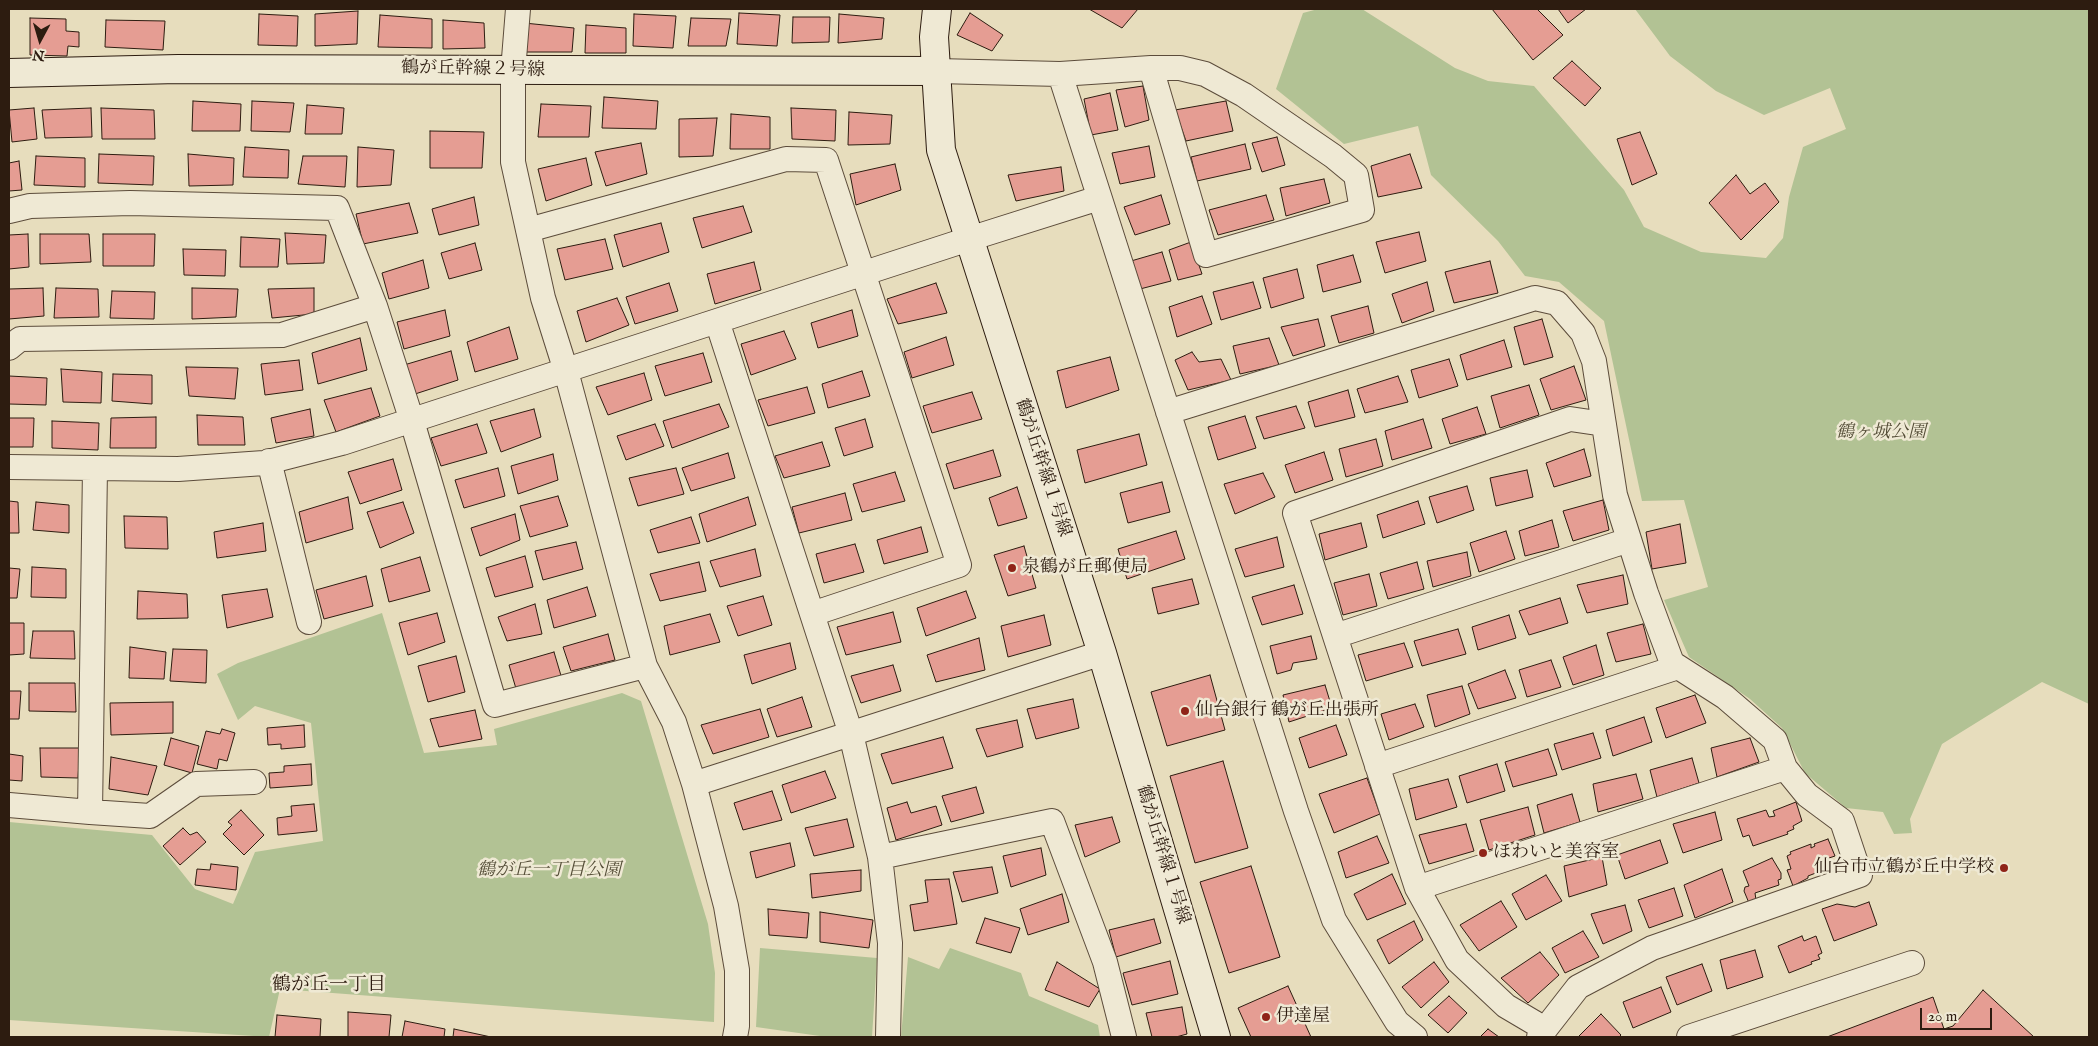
<!DOCTYPE html>
<html>
<head>
<meta charset="utf-8">
<style>
  body { margin:0 }
  #map { position:relative; width:2098px; height:1046px; overflow:hidden; background:#e7ddbd; font-family:"IM FELL English",serif }
  canvas { display:block }
  .frame { position:absolute; inset:0; border:10px solid #2d1c10; pointer-events:none }
  .north { position:absolute; left:15px; top:15px; width:50px; height:50px; -webkit-text-stroke:4px #efe9d4; paint-order:stroke; rotate:186deg; font-size:14px; font-weight:700; line-height:20px; text-align:center; color:#2d1c10 }
  .north::after { content:''; display:block; margin:auto; width:18px; height:22px; background:#2d1c10; clip-path:polygon(50% 0,100% 100%,50% 72%,0 100%) }
  .scale { position:absolute; left:1920px; top:1008px; width:72px; height:22px; box-sizing:border-box; border:2px solid #2d1c10; border-top:0; padding-left:6px; font-size:15px; line-height:18px; white-space:nowrap; color:#2d1c10; -webkit-text-stroke:4px #efe9d4; paint-order:stroke }
</style>
</head>
<body>
<div id="map">
<canvas width="2098" height="1046"></canvas>
<div class="frame"></div>
<div class="north">N</div>
<div class="scale">20 m</div>
</div>
<script>
const c = document.querySelector('canvas').getContext('2d');
c.lineJoin = 'round';
function fill(path, color) { c.fillStyle = color; c.fill(path, 'evenodd'); }
const poly = rows => new Path2D(rows.map(r => 'M' + r).join(''));
function strokePath(path, color, width, dash) { c.strokeStyle = color; c.lineWidth = width; c.lineCap = dash ? 'butt' : 'round'; c.setLineDash(dash || []); c.stroke(path); }
function label(font, color, halo, rows, align = 'center') {
  c.font = font + ' "IM FELL English","Noto Serif JP",serif'; c.lineWidth = 5; c.setLineDash([]); c.textBaseline = 'middle'; c.strokeStyle = halo; c.fillStyle = color; for (const [text, x, y, turn = 0] of rows) {
    c.save(); c.translate(x, y); c.rotate((+turn || 0) * Math.PI / 180); c.textAlign = isNaN(turn) ? turn : align; if (halo) c.strokeText(text, 0, 0); c.fillText(text, 0, 0); c.restore();
  }
}
fill(poly([
  [1318,9,1362,9,1455,68,1488,81,1534,86,1624,190,1644,227,1701,252,1766,258,1783,238,1789,197,1803,147,1846,129,1830,88,1764,115,1716,91,1670,56,1635,9,2089,9,2089,704,2042,682,1942,744,1910,819,1912,833,1894,834,1883,812,1846,808,1805,773,1782,728,1750,699,1689,657,1664,600,1708,587,1684,500,1642,501,1604,321,1559,282,1525,276,1498,241,1431,175,1418,126,1344,144,1276,89,1303,13],
  [382,613,424,753,497,745,494,729,622,693,641,701,708,924,715,973,714,1022,280,989,269,1037,9,1020,9,822,152,835,195,889,233,904,255,852,323,841,311,723,255,706,238,720,217,674,238,663],
  [760,948,877,958,872,1037,827,1037,756,1027],
  [950,948,1021,973,1029,996,1098,1025,1100,1037,901,1037,908,957,939,969]
]), '#b2c294');
const building = poly([
  [1089,9,1138,9,1122,28,1089,9],
  [1492,9,1537,9,1563,35,1533,60,1492,9],
  [1558,9,1586,9,1568,23,1558,9],
  [358,11,357,44,315,46,315,14,358,11],
  [739,13,780,15,777,46,737,44,739,13],
  [970,13,1003,35,992,51,957,35,970,13],
  [259,14,298,16,297,46,258,45,259,14],
  [634,14,676,16,673,48,633,46,634,14],
  [839,14,884,18,882,39,838,43,839,14],
  [380,15,432,19,432,48,378,47,380,15],
  [793,17,830,17,829,42,792,43,793,17],
  [30,18,66,19,66,31,79,32,79,47,68,46,67,56,30,55,30,18],
  [691,18,731,19,726,46,688,46,691,18],
  [106,20,165,21,163,50,105,47,106,20],
  [443,20,484,23,485,48,443,49,443,20],
  [524,23,574,28,572,52,523,52,524,23],
  [586,25,626,28,626,53,585,53,586,25],
  [1572,61,1601,88,1585,106,1553,78,1572,61],
  [1143,86,1149,120,1125,127,1116,90,1143,86],
  [1110,93,1118,130,1091,135,1084,99,1110,93],
  [604,97,658,101,656,129,602,128,604,97],
  [193,101,241,104,240,131,192,131,193,101],
  [252,101,294,103,290,132,251,131,252,101],
  [1226,101,1233,131,1186,141,1175,110,1226,101],
  [541,104,591,106,589,137,538,137,541,104],
  [307,105,344,108,342,134,305,134,307,105],
  [34,108,37,139,12,142,9,110,34,108],
  [91,108,92,137,45,138,42,110,91,108],
  [101,108,154,110,155,139,102,139,101,108],
  [791,108,836,110,835,141,792,139,791,108],
  [849,112,892,115,890,144,848,145,849,112],
  [731,114,770,117,770,149,730,149,731,114],
  [717,118,713,156,679,157,679,119,717,118],
  [430,131,484,132,482,168,430,168,430,131],
  [1640,132,1657,174,1632,185,1617,139,1640,132],
  [1277,137,1285,165,1262,172,1252,143,1277,137],
  [641,143,647,174,606,186,595,152,641,143],
  [1245,144,1251,169,1197,181,1191,157,1245,144],
  [1149,146,1155,177,1120,184,1112,153,1149,146],
  [245,147,289,150,288,178,243,177,245,147],
  [358,147,394,150,391,185,357,187,358,147],
  [99,154,154,156,153,185,98,183,99,154],
  [188,154,234,158,233,185,189,186,188,154],
  [1410,154,1422,188,1378,197,1371,166,1410,154],
  [36,156,85,158,85,187,34,185,36,156],
  [303,156,347,156,345,187,298,184,303,156],
  [586,158,592,185,546,201,538,169,586,158],
  [19,161,22,190,9,191,9,163,19,161],
  [895,164,901,190,856,205,850,174,895,164],
  [1061,167,1064,191,1016,201,1008,175,1061,167],
  [1736,175,1750,194,1765,183,1779,202,1741,240,1709,203,1736,175],
  [1324,179,1330,203,1286,216,1280,188,1324,179],
  [1161,195,1170,224,1135,235,1124,207,1161,195],
  [1266,195,1274,220,1218,235,1209,210,1266,195],
  [474,197,479,225,439,235,432,209,474,197],
  [409,203,418,233,363,244,356,214,409,203],
  [743,206,752,232,702,248,693,218,743,206],
  [661,223,669,252,623,267,614,235,661,223],
  [1419,232,1426,261,1385,273,1376,242,1419,232],
  [285,233,326,235,324,263,287,264,285,233],
  [28,234,29,267,9,269,9,235,28,234],
  [40,234,89,234,91,262,40,264,40,234],
  [103,234,155,234,154,266,103,266,103,234],
  [241,237,280,239,278,267,240,267,241,237],
  [605,239,613,269,565,280,557,249,605,239],
  [1191,242,1202,274,1178,280,1169,250,1191,242],
  [475,243,482,270,449,279,441,253,475,243],
  [183,249,226,250,225,276,184,275,183,249],
  [1162,252,1171,281,1140,289,1131,261,1162,252],
  [1353,255,1361,282,1323,292,1317,265,1353,255],
  [423,260,429,288,389,299,382,273,423,260],
  [1490,261,1498,293,1454,303,1445,272,1490,261],
  [754,262,761,290,715,304,707,274,754,262],
  [1297,269,1304,298,1271,308,1263,278,1297,269],
  [1253,282,1261,308,1221,320,1213,292,1253,282],
  [1427,282,1434,311,1402,323,1392,294,1427,282],
  [669,283,678,311,635,324,626,297,669,283],
  [936,283,947,313,898,324,887,299,936,283],
  [43,288,44,316,9,319,9,289,43,288],
  [56,288,98,289,99,317,54,318,56,288],
  [192,288,238,289,236,317,192,319,192,288],
  [314,288,314,314,272,318,268,289,314,288],
  [112,291,155,292,154,319,110,318,112,291],
  [1202,296,1212,324,1177,337,1169,307,1202,296],
  [617,298,629,325,586,342,577,311,617,298],
  [1368,306,1374,333,1339,343,1331,316,1368,306],
  [445,310,450,336,404,349,397,322,445,310],
  [852,310,858,336,818,348,811,323,852,310],
  [1318,319,1325,346,1293,356,1281,327,1318,319],
  [1542,319,1553,357,1524,365,1514,327,1542,319],
  [509,327,518,359,475,372,467,342,509,327],
  [784,331,796,359,751,375,741,344,784,331],
  [946,337,954,365,912,378,904,352,946,337],
  [360,338,367,370,318,384,312,353,360,338],
  [1269,338,1279,365,1240,374,1233,346,1269,338],
  [1504,340,1512,367,1467,380,1460,355,1504,340],
  [451,351,458,380,412,395,404,365,451,351],
  [1192,352,1199,362,1221,359,1231,380,1188,390,1175,360,1192,352],
  [703,353,712,382,665,396,655,366,703,353],
  [1110,357,1119,390,1066,408,1057,371,1110,357],
  [1449,359,1458,386,1419,398,1411,370,1449,359],
  [299,360,303,390,265,395,261,364,299,360],
  [1574,366,1586,400,1551,410,1540,379,1574,366],
  [186,367,238,368,235,399,189,396,186,367],
  [61,369,102,372,101,403,63,402,61,369],
  [862,371,870,396,828,408,822,384,862,371],
  [644,373,652,400,608,415,596,387,644,373],
  [113,374,152,375,152,404,112,401,113,374],
  [9,376,47,378,46,405,9,404,9,376],
  [1398,376,1408,402,1365,413,1357,389,1398,376],
  [1529,385,1539,415,1500,428,1491,396,1529,385],
  [807,387,815,413,768,426,758,400,807,387],
  [371,388,380,416,336,432,324,400,371,388],
  [1348,390,1355,417,1315,427,1308,402,1348,390],
  [972,392,982,419,932,433,923,406,972,392],
  [719,404,729,427,672,448,663,421,719,404],
  [1296,406,1305,428,1264,439,1256,417,1296,406],
  [1477,407,1486,434,1450,444,1442,419,1477,407],
  [310,409,314,436,276,443,271,418,310,409],
  [534,409,541,437,501,452,490,421,534,409],
  [197,415,243,417,245,445,198,445,197,415],
  [1245,416,1256,448,1218,460,1208,427,1245,416],
  [156,417,156,448,110,448,111,418,156,417],
  [9,418,34,418,33,447,9,447,9,418],
  [865,419,873,447,844,456,835,428,865,419],
  [1423,419,1432,448,1392,460,1385,431,1423,419],
  [52,421,99,423,98,450,52,448,52,421],
  [477,424,487,453,441,466,431,438,477,424],
  [655,424,664,446,626,460,617,436,655,424],
  [1139,434,1147,465,1085,483,1077,450,1139,434],
  [1376,439,1383,466,1346,477,1339,449,1376,439],
  [822,442,830,466,784,478,775,456,822,442],
  [1584,449,1591,476,1554,487,1546,463,1584,449],
  [993,450,1001,476,954,489,946,464,993,450],
  [1324,452,1333,480,1295,493,1285,465,1324,452],
  [728,453,735,478,691,491,682,468,728,453],
  [553,454,558,480,518,494,511,466,553,454],
  [393,459,402,490,360,504,348,472,393,459],
  [498,468,505,496,464,508,455,480,498,468],
  [676,468,684,494,638,506,629,478,676,468],
  [1527,470,1533,497,1496,506,1490,478,1527,470],
  [895,472,905,501,862,512,853,484,895,472],
  [1263,473,1275,497,1235,514,1224,484,1263,473],
  [1162,482,1170,512,1128,523,1120,493,1162,482],
  [1467,486,1474,510,1437,523,1429,497,1467,486],
  [1017,487,1027,518,998,526,989,498,1017,487],
  [845,493,852,520,799,533,792,507,845,493],
  [558,496,568,526,530,537,520,506,558,496],
  [348,497,353,529,306,543,299,512,348,497],
  [748,497,756,525,707,542,699,514,748,497],
  [1603,500,1609,530,1573,541,1563,511,1603,500],
  [9,501,18,502,19,533,9,533,9,501],
  [1418,501,1425,524,1383,538,1377,515,1418,501],
  [36,502,69,505,69,533,33,530,36,502],
  [403,502,414,533,380,548,367,512,403,502],
  [515,514,520,540,480,556,471,528,515,514],
  [124,516,167,517,168,549,125,548,124,516],
  [691,517,700,543,658,553,650,530,691,517],
  [1552,520,1559,547,1525,556,1519,531,1552,520],
  [263,523,266,551,217,558,214,532,263,523],
  [1361,523,1367,547,1325,560,1319,534,1361,523],
  [1680,524,1686,563,1652,569,1646,532,1680,524],
  [921,527,928,552,884,564,877,540,921,527],
  [1176,531,1185,559,1127,579,1118,549,1176,531],
  [1506,531,1515,559,1479,572,1470,543,1506,531],
  [1277,537,1284,567,1245,577,1235,549,1277,537],
  [576,542,583,569,543,580,535,551,576,542],
  [855,544,864,572,824,583,816,554,855,544],
  [1024,546,1036,588,1008,596,994,555,1024,546],
  [755,549,761,576,720,587,710,561,755,549],
  [1467,552,1471,576,1433,587,1427,561,1467,552],
  [525,556,533,587,495,597,486,568,525,556],
  [420,557,430,591,389,602,381,569,420,557],
  [699,562,706,591,660,601,650,574,699,562],
  [1417,562,1424,589,1388,599,1380,573,1417,562],
  [32,567,66,569,66,598,31,597,32,567],
  [9,568,20,569,17,598,9,598,9,568],
  [1369,574,1377,606,1343,615,1334,583,1369,574],
  [1623,575,1628,604,1587,613,1577,585,1623,575],
  [366,576,373,606,324,619,316,590,366,576],
  [1192,579,1199,604,1158,614,1152,588,1192,579],
  [1294,585,1303,614,1262,625,1252,597,1294,585],
  [587,587,596,616,554,628,547,600,587,587],
  [267,589,273,617,227,628,222,595,267,589],
  [138,591,187,594,188,618,137,619,138,591],
  [966,591,976,618,926,636,917,608,966,591],
  [763,596,772,625,738,636,727,606,763,596],
  [1560,598,1568,623,1529,635,1519,611,1560,598],
  [535,604,542,634,507,641,498,617,535,604],
  [893,612,901,642,846,655,837,627,893,612],
  [437,613,445,642,408,655,399,623,437,613],
  [710,614,720,642,670,655,664,626,710,614],
  [1044,615,1051,645,1008,657,1001,626,1044,615],
  [1509,615,1516,638,1478,650,1472,627,1509,615],
  [9,623,24,623,24,654,9,655,9,623],
  [1643,624,1651,654,1616,662,1607,633,1643,624],
  [1458,629,1466,654,1422,666,1414,641,1458,629],
  [33,631,74,631,75,659,30,658,33,631],
  [608,634,615,660,571,671,563,647,608,634],
  [1311,636,1317,659,1293,663,1291,670,1277,674,1270,646,1311,636],
  [979,638,985,670,936,682,927,655,979,638],
  [790,643,796,669,752,684,744,655,790,643],
  [1404,643,1413,667,1366,681,1358,655,1404,643],
  [1596,645,1604,675,1573,685,1563,657,1596,645],
  [130,647,166,652,164,679,129,678,130,647],
  [173,649,207,650,206,683,170,681,173,649],
  [554,652,562,679,517,692,509,665,554,652],
  [456,656,465,692,428,702,418,666,456,656],
  [1551,660,1561,687,1527,697,1519,670,1551,660],
  [893,665,901,691,861,703,851,676,893,665],
  [1505,670,1516,698,1478,709,1468,684,1505,670],
  [1210,675,1225,730,1167,746,1151,692,1210,675],
  [29,683,75,683,76,712,29,711,29,683],
  [1325,685,1332,708,1289,722,1283,695,1325,685],
  [1462,686,1470,714,1435,727,1427,695,1462,686],
  [9,691,21,691,19,719,9,719,9,691],
  [1695,695,1706,723,1666,738,1656,708,1695,695],
  [802,697,812,727,777,737,767,709,802,697],
  [1073,699,1079,728,1036,739,1027,709,1073,699],
  [173,702,173,733,111,735,110,703,173,702],
  [1415,704,1424,727,1389,740,1381,714,1415,704],
  [760,709,769,737,713,754,701,725,760,709],
  [475,710,482,739,439,747,430,719,475,710],
  [1644,717,1652,742,1613,756,1606,730,1644,717],
  [1017,720,1023,747,987,757,976,729,1017,720],
  [304,725,305,747,281,749,281,744,268,745,267,728,304,725],
  [1336,725,1347,755,1309,768,1299,738,1336,725],
  [222,729,235,733,227,761,219,759,217,769,197,764,206,731,220,734,222,729],
  [1593,733,1601,758,1562,770,1554,744,1593,733],
  [943,737,953,768,892,784,881,754,943,737],
  [171,738,199,746,192,773,164,765,171,738],
  [1750,738,1759,762,1717,777,1711,748,1750,738],
  [40,748,80,748,78,778,41,777,40,748],
  [1548,749,1557,775,1513,787,1505,762,1548,749],
  [9,754,23,756,22,781,9,780,9,754],
  [111,757,157,766,148,795,109,789,111,757],
  [1692,758,1699,783,1657,797,1650,770,1692,758],
  [1223,761,1248,848,1195,863,1170,776,1223,761],
  [311,764,312,785,270,788,269,773,284,772,284,766,311,764],
  [1497,764,1505,791,1467,803,1459,776,1497,764],
  [825,771,836,798,791,813,782,785,825,771],
  [1636,774,1643,799,1598,812,1593,784,1636,774],
  [1367,778,1380,814,1334,833,1319,794,1367,778],
  [1448,779,1457,807,1416,820,1409,789,1448,779],
  [976,787,984,813,951,822,942,796,976,787],
  [772,791,782,820,743,830,734,803,772,791],
  [1572,794,1580,822,1544,833,1537,805,1572,794],
  [907,802,911,813,936,806,942,825,896,840,887,808,907,802],
  [1796,802,1802,821,1793,826,1794,829,1787,832,1788,834,1753,846,1749,835,1743,837,1737,819,1766,810,1769,817,1775,816,1773,811,1796,802],
  [314,804,317,831,278,835,277,818,292,816,291,806,314,804],
  [1528,807,1535,835,1489,850,1480,820,1528,807],
  [241,810,264,835,244,855,223,834,232,825,228,822,241,810],
  [1715,812,1722,840,1683,853,1673,824,1715,812],
  [1112,817,1120,842,1085,857,1075,825,1112,817],
  [847,819,854,847,814,856,805,828,847,819],
  [1466,824,1474,851,1429,864,1419,835,1466,824],
  [183,828,190,835,197,832,206,842,180,865,163,846,183,828],
  [1377,836,1389,863,1346,878,1338,852,1377,836],
  [1828,839,1835,856,1823,860,1826,869,1808,876,1808,878,1793,886,1787,870,1791,869,1787,856,1791,854,1790,852,1811,844,1811,848,1815,846,1814,844,1828,839],
  [1660,840,1668,863,1625,879,1617,855,1660,840],
  [790,843,795,866,756,878,750,852,790,843],
  [1041,848,1046,875,1011,887,1003,856,1041,848],
  [1602,857,1607,885,1569,897,1564,866,1602,857],
  [1772,858,1781,873,1781,879,1778,880,1779,885,1755,893,1756,900,1749,903,1744,891,1745,887,1749,886,1743,871,1772,858],
  [211,864,238,867,236,890,195,885,197,869,210,870,211,864],
  [1251,866,1280,957,1229,973,1200,882,1251,866],
  [992,867,998,893,962,902,953,872,992,867],
  [1722,869,1733,902,1695,918,1684,885,1722,869],
  [861,870,861,891,812,898,810,874,861,870],
  [1392,874,1406,904,1367,920,1354,894,1392,874],
  [1546,875,1562,901,1526,920,1512,894,1546,875],
  [949,879,957,924,914,931,910,905,928,902,925,880,949,879],
  [1674,888,1683,916,1649,928,1638,900,1674,888],
  [1062,894,1069,922,1028,935,1020,909,1062,894],
  [1501,901,1517,927,1479,951,1460,925,1501,901],
  [1869,902,1877,925,1834,941,1822,909,1837,904,1855,907,1869,902],
  [1625,905,1632,931,1603,944,1591,914,1625,905],
  [768,909,809,913,807,938,769,935,768,909],
  [820,912,873,920,869,948,820,942,820,912],
  [985,918,1020,928,1011,953,976,943,985,918],
  [1154,919,1161,943,1116,957,1109,930,1154,919],
  [1414,921,1423,940,1389,964,1377,940,1414,921],
  [1583,931,1599,957,1565,973,1552,948,1583,931],
  [1802,936,1804,941,1816,936,1822,953,1818,955,1820,959,1811,962,1812,964,1789,973,1778,946,1802,936],
  [1755,950,1763,977,1727,989,1720,960,1755,950],
  [1540,952,1559,975,1528,1003,1501,978,1540,952],
  [1170,961,1178,994,1132,1005,1123,973,1170,961],
  [1057,962,1100,989,1089,1007,1045,990,1057,962],
  [1434,962,1449,982,1421,1008,1402,987,1434,962],
  [1702,964,1712,991,1677,1005,1666,977,1702,964],
  [1288,986,1311,1037,1251,1037,1238,1008,1288,986],
  [1661,987,1671,1012,1633,1028,1623,1002,1661,987],
  [1983,990,2034,1037,1827,1037,1933,997,1944,1029,1953,1026,1983,990],
  [1449,996,1467,1013,1448,1033,1428,1015,1449,996],
  [1182,1007,1187,1034,1176,1037,1152,1037,1146,1013,1182,1007],
  [348,1012,391,1015,389,1037,348,1037,348,1012],
  [1601,1014,1621,1035,1619,1037,1578,1037,1601,1014],
  [277,1015,321,1019,320,1037,275,1037,277,1015],
  [405,1021,445,1029,444,1037,402,1037,405,1021],
  [454,1029,491,1037,453,1037,454,1029],
  [1488,1029,1499,1037,1480,1037,1488,1029]
]);
fill(building, '#e59d93');
strokePath(building, '#2d1c10', 1);
const street = poly([
  [518,9,513,71,513,162,543,298,566,371,645,666,674,722,694,784,726,906,737,970,737,1026,735,1037],
  [937,71,1060,74,1151,68,1180,68,1205,74,1244,95,1333,156,1356,175,1362,210,1206,255,1151,68],
  [1060,74,1296,811,1334,920,1397,1022,1415,1037],
  [9,211,30,206,130,203,337,208,375,306,282,335,20,339,9,348],
  [528,230,786,159,826,160,959,565,812,614],
  [375,306,412,421,495,705,645,666],
  [717,321,851,734,880,857,1052,821,1105,962,1124,1037],
  [1168,412,1535,298,1557,303,1583,333,1594,361,1615,495,1646,593,1672,663,1725,697,1775,740,1785,768,1807,795,1842,821,1860,875,1652,948,1578,987,1539,1037],
  [269,461,309,622],
  [9,467,178,469,264,463,342,443,969,239,1099,198],
  [1335,636,1629,540],
  [1377,766,1678,667],
  [694,784,1102,653],
  [9,805,90,812,95,468],
  [90,812,150,816,196,784,254,782],
  [880,857,890,943,888,1037],
  [1417,888,1785,768],
  [1545,1029,1506,1006,1457,960,1417,888,1295,513,1570,419,1604,424],
  [1689,1037,1912,963]
]);
const secondary = poly([
  [937,9,934,37,941,150,1102,653,1216,1037],
  [9,73,178,69,937,71]
]);
strokePath(street, '#5c4c3b', 26);
strokePath(secondary, '#2d1c10', 30);
strokePath(street, '#efe9d4', 24);
strokePath(secondary, '#efe9d4', 28);
for (const [x, y, r, color] of [
  [1012,568,5,"#8f2418"],
  [1185,711,5,"#8f2418"],
  [1483,853,5,"#8f2418"],
  [2004,868,5,"#8f2418"],
  [1266,1017,5,"#8f2418"]
]) { const dot = new Path2D(); dot.arc(x, y, r, 0, 2 * Math.PI); c.fillStyle = color; c.fill(dot); strokePath(dot, '#efe9d4', 2); }
label('18px', '#2d1c10', '#efe9d4', [
  ["鶴が丘幹線２号線",473,70,1],
  ["鶴が丘幹線１号線",1042,468,72],
  ["鶴が丘幹線１号線",1162,855,73]
]);
label('italic 18px', '#554e38', '#efe9d4', [
  ["鶴ヶ城公園",1881,433],
  ["鶴が丘一丁目公園",549,871]
]);
label('18px', '#2d1c10', '#efe9d4', [
  ["泉鶴が丘郵便局",1022,568],
  ["仙台銀行 鶴が丘出張所",1195,711],
  ["ほわいと美容室",1493,853],
  ["仙台市立鶴が丘中学校",1994,868,"right"],
  ["伊達屋",1276,1017]
], 'left');
label('19px', '#2d1c10', '#efe9d4', [
  ["鶴が丘一丁目",329,986]
]);
</script>
</body>
</html>
